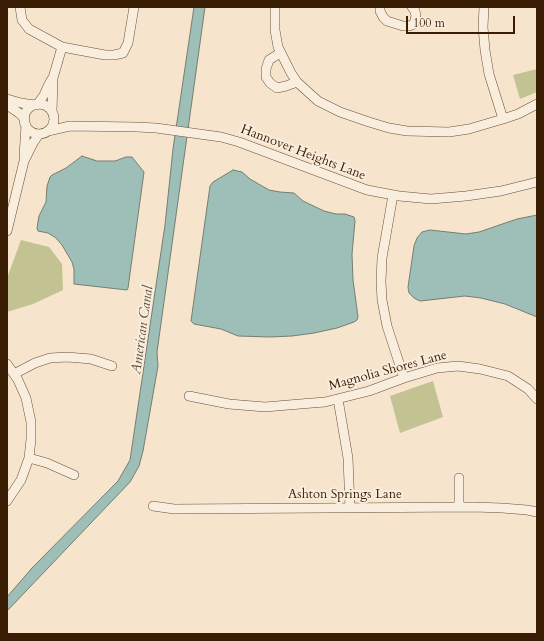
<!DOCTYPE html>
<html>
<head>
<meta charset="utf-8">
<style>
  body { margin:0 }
  #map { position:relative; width:544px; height:641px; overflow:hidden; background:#f6e4cc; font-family:Cardo,serif }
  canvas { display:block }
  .frame { position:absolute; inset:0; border:8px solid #391d02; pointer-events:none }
  .scale { position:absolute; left:406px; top:16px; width:109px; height:18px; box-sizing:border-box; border:2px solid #391d02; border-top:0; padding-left:5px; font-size:12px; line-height:14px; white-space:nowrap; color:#391d02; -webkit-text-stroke:3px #f9edde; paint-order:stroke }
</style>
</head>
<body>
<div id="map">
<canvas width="544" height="641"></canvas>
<div class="frame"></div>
<div class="scale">100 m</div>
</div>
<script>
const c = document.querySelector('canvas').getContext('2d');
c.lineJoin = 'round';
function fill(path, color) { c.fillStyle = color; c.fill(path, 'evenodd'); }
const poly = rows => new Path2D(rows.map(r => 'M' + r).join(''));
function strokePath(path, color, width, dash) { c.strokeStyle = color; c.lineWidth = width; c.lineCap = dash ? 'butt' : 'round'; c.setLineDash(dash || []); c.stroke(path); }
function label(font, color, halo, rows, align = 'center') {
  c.font = font + ' Cardo,serif'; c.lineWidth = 4; c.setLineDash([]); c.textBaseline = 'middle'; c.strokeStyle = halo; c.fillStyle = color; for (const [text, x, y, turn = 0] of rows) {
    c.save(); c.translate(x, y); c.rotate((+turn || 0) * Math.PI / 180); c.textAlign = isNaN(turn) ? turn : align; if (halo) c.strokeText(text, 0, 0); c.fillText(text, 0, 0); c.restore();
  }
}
fill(poly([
  [537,69,537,92,520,99,513,75],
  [21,240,49,247,62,264,63,290,33,304,7,312,7,278],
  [433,381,443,417,400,433,390,396]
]), '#c3c293');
const water = poly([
  [194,7,205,7,157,352,158,366,143,451,139,466,130,482,7,611,7,597,32,568,118,481,130,460,165,225,173,149,194,7],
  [82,156,97,161,115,161,126,157,132,157,144,172,128,288,127,290,74,284,74,269,72,262,62,245,56,238,48,233,38,231,37,228,39,216,46,202,47,186,50,177,52,175,66,168,82,156],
  [233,170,242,172,250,179,269,190,280,192,294,193,303,201,324,211,336,214,345,214,354,217,355,221,352,254,353,280,358,317,357,320,354,322,337,328,314,333,292,336,270,337,238,336,221,329,194,324,191,321,210,186,213,182,233,170],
  [537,215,537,317,505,304,481,298,465,296,420,301,414,298,409,293,408,287,414,246,417,238,422,232,430,230,466,234,479,232,517,219,537,215]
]);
fill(water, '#9dbfb7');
strokePath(water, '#757e6f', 1);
const minor = poly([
  [20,7,22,20,29,29,62,47,105,55,114,55,123,53,128,43,134,7],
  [275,7,275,30,278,47,291,73,297,82,318,101,340,112,369,122,389,128,407,131,449,132,469,129,503,119,518,114,537,104],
  [380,7,380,11,383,17,387,21,403,26,409,26,414,24,416,16,415,11,412,7],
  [484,7,483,27,485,50,489,74,503,119],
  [280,53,269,60,266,69,266,77,270,83,277,88,286,86,297,82],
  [7,99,21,103,34,105],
  '24 119a15 15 0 1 1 30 0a15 15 0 1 1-30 0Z',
  [7,105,19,113,25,119],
  [37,105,44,95,48,86,52,79],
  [52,112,53,78,62,47],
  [48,131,70,126,137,127,156,128,221,137,239,142,367,190,399,196,431,199,466,196,501,191,537,182],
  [24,156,26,125],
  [393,195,382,258,381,282,382,300,387,326,404,378],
  [7,231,24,161,33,143,39,134],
  [7,364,18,380,26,398,31,422,31,439,29,458,21,480,7,501],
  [14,374,35,363,50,358,67,357,91,359,112,366],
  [189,396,229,404,265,407,300,404,325,402,369,391,404,378,437,368,458,366,480,369,508,376,528,389,537,399],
  [338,399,348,458,350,508],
  [29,458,47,463,74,475],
  [459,478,459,507],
  [153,506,174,509,474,507,502,508,527,510,537,512]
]);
strokePath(minor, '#684f34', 10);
strokePath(minor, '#f9edde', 9);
label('13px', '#391d02', '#f9edde', [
  ["Hannover Heights Lane",303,153,21],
  ["Magnolia Shores Lane",388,371,-15],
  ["Ashton Springs Lane",345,495]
]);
label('italic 14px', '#574e38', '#f9edde', [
  ["American Canal",143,330,-82]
]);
</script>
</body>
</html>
